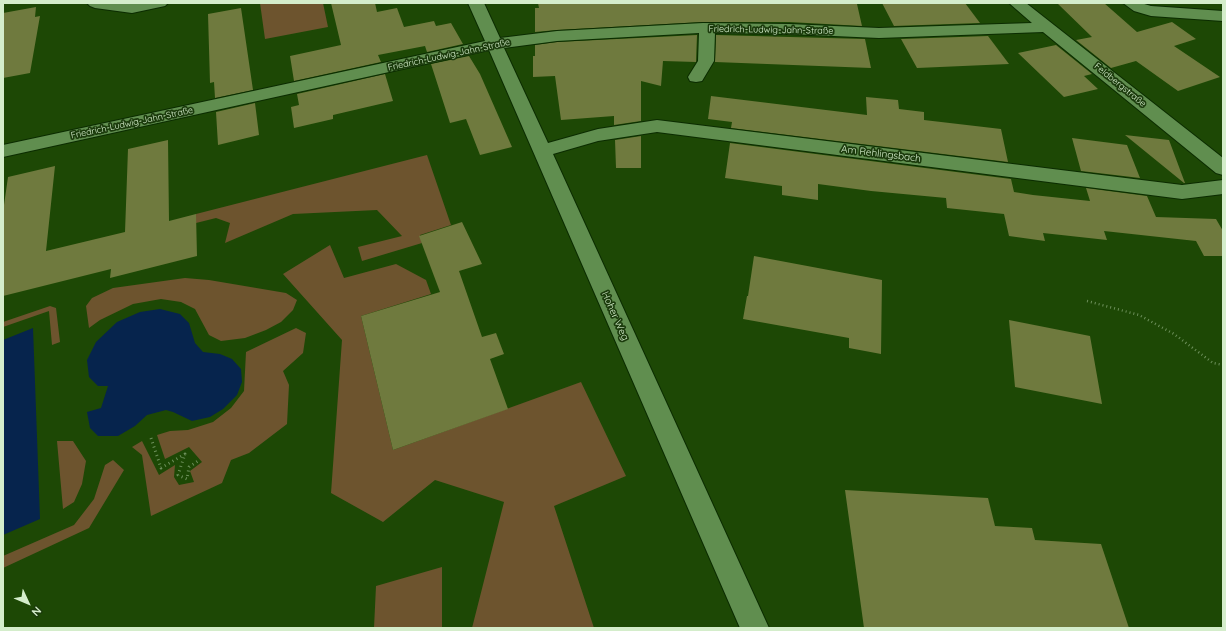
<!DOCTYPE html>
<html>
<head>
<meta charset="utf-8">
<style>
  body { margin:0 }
  #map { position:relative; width:1226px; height:631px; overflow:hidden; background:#1d4805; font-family:Quicksand,sans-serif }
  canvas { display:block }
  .frame { position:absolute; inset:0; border:4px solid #d4edcb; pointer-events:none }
  .north { position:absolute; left:8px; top:583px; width:40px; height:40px; -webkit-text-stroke:3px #1b3b0c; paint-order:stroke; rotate:134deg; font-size:11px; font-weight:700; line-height:16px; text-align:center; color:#d4edcb }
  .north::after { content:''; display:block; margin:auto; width:14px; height:18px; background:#d4edcb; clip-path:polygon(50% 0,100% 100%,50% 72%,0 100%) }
</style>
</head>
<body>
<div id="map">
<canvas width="1226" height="631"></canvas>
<div class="frame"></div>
<div class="north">N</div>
</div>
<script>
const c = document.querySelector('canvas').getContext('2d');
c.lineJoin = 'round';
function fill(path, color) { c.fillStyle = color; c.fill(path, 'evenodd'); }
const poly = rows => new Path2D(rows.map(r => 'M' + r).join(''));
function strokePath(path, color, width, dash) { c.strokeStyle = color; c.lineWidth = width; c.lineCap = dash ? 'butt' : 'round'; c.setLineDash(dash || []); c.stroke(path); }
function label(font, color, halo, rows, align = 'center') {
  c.font = font + ' Quicksand,sans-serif'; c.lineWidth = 3.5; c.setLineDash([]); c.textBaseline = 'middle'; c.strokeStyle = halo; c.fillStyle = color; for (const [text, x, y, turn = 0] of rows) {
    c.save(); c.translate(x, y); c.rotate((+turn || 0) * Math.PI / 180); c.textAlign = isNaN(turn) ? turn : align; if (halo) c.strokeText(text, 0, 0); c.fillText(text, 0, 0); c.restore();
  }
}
fill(poly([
  [260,3,323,3,328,27,265,39],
  [427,155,451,225,420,235,422,243,362,261,358,247,402,236,377,210,293,214,225,243,230,223,216,218,196,223,196,214],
  [330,245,344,278,396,264,426,280,431,294,361,316,393,450,581,382,626,476,554,506,594,628,472,628,504,502,435,480,383,522,331,493,342,340,283,274],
  [185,278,209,280,286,293,297,300,293,310,281,322,266,330,245,338,221,341,209,335,195,309,181,302,161,299,133,304,100,320,89,328,86,306,92,298,113,288],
  [50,306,56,308,60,342,52,345,49,311,3,327,3,322],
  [296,328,306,333,303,353,283,371,289,385,287,424,249,453,231,460,222,483,151,516,142,455,132,447,142,441,159,475,175,465,174,477,179,485,194,482,190,471,202,462,189,447,165,459,157,435,170,431,188,430,213,422,231,408,244,391,246,352],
  [57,441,73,441,86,461,82,484,74,502,63,509],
  [113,460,124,470,89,528,3,568,3,556,74,525,94,499,105,465],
  [442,567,442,628,374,628,376,586]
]), '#6d542e');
fill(poly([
  [160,309,180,314,189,323,195,343,203,352,220,354,232,359,241,369,242,382,237,395,223,409,210,417,192,421,173,412,166,410,147,415,135,426,118,436,98,436,90,428,87,412,101,408,108,386,98,386,89,377,87,360,96,342,117,322,140,312],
  [33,328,40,519,3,535,3,340]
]), '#06244d');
fill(poly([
  [331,3,375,3,377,12,397,8,404,27,434,21,436,26,451,23,463,44,427,52,425,46,378,55,381,62,294,81,290,56,341,45],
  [538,3,857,4,862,26,789,22,703,22,557,30,535,32,535,8,539,8],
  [882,3,965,3,980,23,894,26],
  [1057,3,1104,3,1137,32,1172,22,1196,39,1174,46,1220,77,1178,91,1136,61,1111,68,1076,40,1092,37],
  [36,7,35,17,40,16,30,73,3,78,3,13],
  [241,8,253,90,215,98,214,82,210,83,208,14],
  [697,35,696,62,663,61,661,86,641,81,641,121,614,125,614,116,561,120,555,76,533,77,533,56,535,56,535,45,557,42],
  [716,35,865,39,871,68,715,62],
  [988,36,1009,64,917,68,901,39],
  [1056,45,1092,74,1084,76,1098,89,1064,97,1018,53],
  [469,56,480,74,512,147,480,155,466,119,450,123,431,64],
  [385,74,393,101,333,115,333,119,294,128,291,107,299,105,297,94],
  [711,96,867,115,866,97,898,100,899,109,924,112,924,120,1001,129,1008,162,731,128,732,122,708,119],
  [255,103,259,135,218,145,216,112],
  [1125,135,1169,140,1185,183,1184,183],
  [641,136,641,168,616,168,615,140],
  [1072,138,1127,145,1140,178,1081,171],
  [168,140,169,221,196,214,197,256,110,278,111,269,3,296,3,212,8,177,55,166,46,251,125,232,128,149],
  [730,143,1011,179,1014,192,1033,195,1090,201,1086,188,1147,196,1156,217,1216,219,1223,231,1223,256,1204,256,1196,241,1104,231,1107,240,1043,233,1045,241,1009,236,1004,214,947,208,946,198,871,191,818,184,818,200,782,195,782,186,725,178],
  [462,222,482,264,459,271,482,337,496,333,504,354,490,359,508,409,393,450,361,316,440,292,419,236],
  [754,256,882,280,881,354,849,348,849,338,743,319,747,296,748,296],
  [1009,320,1090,336,1102,404,1015,387],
  [845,490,988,498,995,526,1032,528,1035,540,1101,544,1129,628,864,628]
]), '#6f7a3e');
const minor = poly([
  [87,3,168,3,165,6,132,13,95,8,90,6,87,3],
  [468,3,484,3,500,38,557,31,703,23,789,24,879,28,1032,23,1009,3,1026,3,1223,158,1223,175,1216,173,1043,32,879,38,789,34,715,33,714,61,702,81,696,82,690,81,688,77,698,61,699,33,557,41,504,48,548,143,598,129,657,120,1182,185,1223,180,1223,194,1182,199,657,132,598,141,553,154,769,628,740,628,489,50,3,157,3,145,485,41,468,3],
  [1123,3,1141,3,1151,6,1223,11,1223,21,1151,16,1134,11,1123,3]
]);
strokePath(minor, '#0b2c00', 2);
strokePath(poly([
  [1087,301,1139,315,1174,334,1213,363,1223,365]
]), '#6d905b', 2.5, [1, 3]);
strokePath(poly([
  [151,438,161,468,185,454,178,475,187,479,189,467,198,461]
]), '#6d905b', 3, [1, 3.5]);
fill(minor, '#608e4f');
label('9px', '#d4edcb', '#1b3b0c', [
  ["Friedrich-Ludwig-Jahn-Straße",771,30,1],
  ["Friedrich-Ludwig-Jahn-Straße",449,55,-12],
  ["Feldbergstraße",1120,85,39],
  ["Friedrich-Ludwig-Jahn-Straße",132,123,-12]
]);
label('10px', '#d4edcb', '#1b3b0c', [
  ["Am Rehlingsbach",881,154,7],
  ["Hoher Weg",615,316,66]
]);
</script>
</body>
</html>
